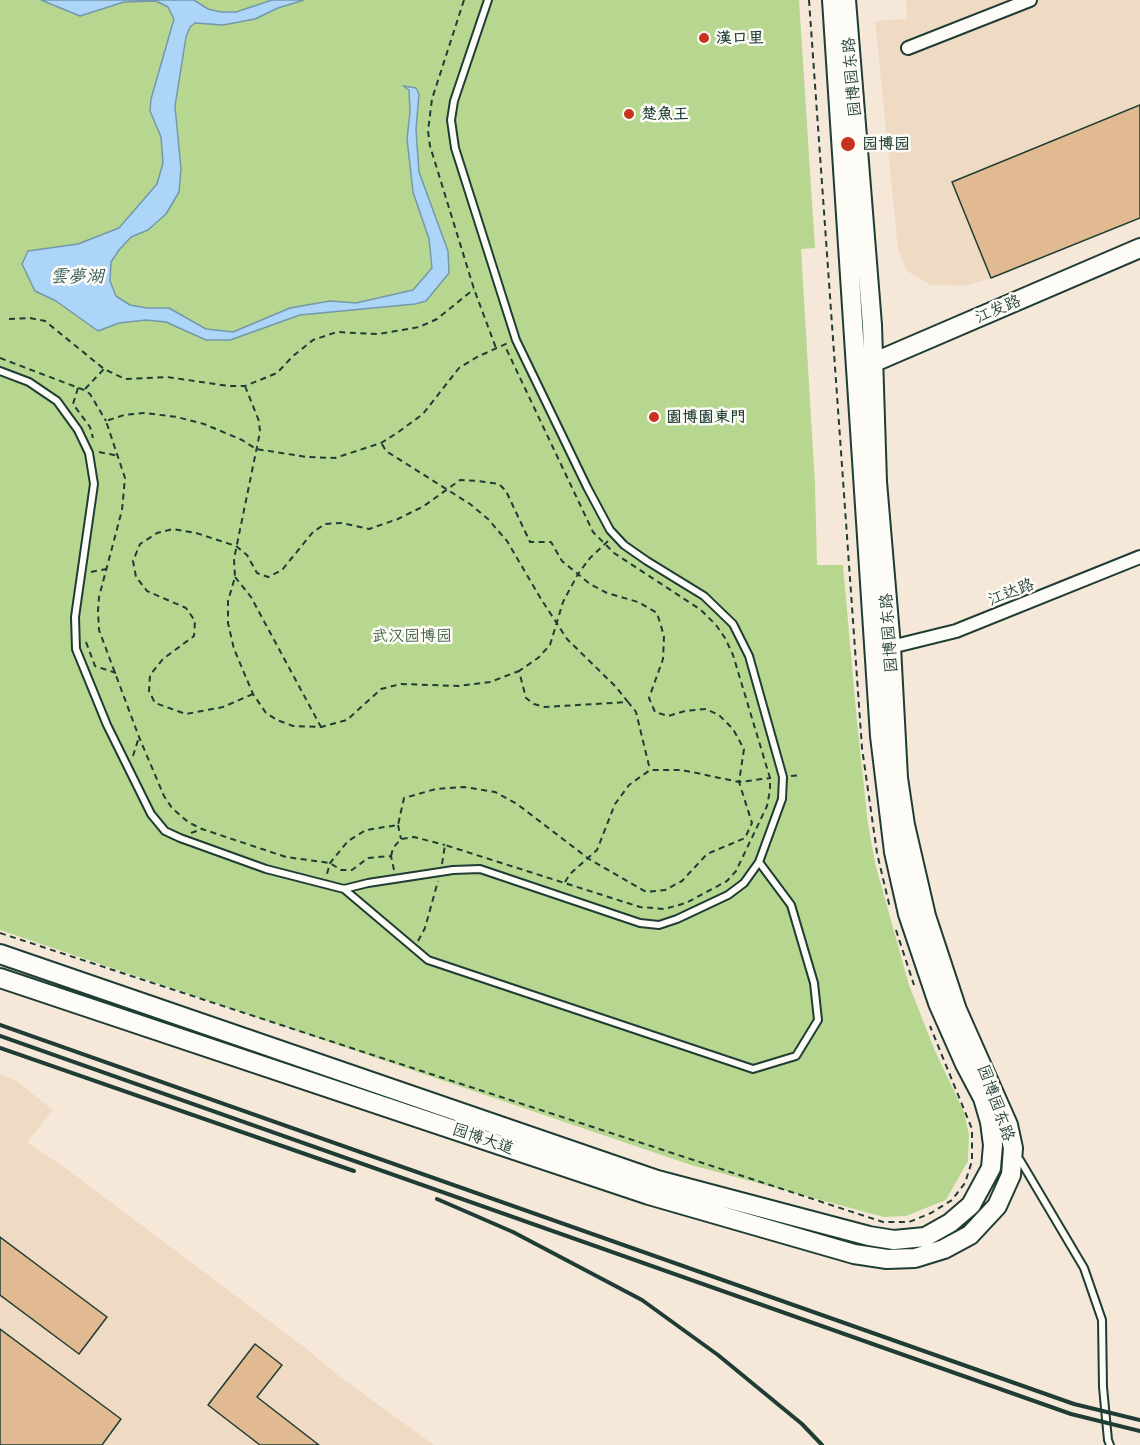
<!DOCTYPE html>
<html>
<head>
<meta charset="utf-8">
<style>
  body { margin:0 }
  canvas { display:block; background:#f5e8d9 }
</style>
</head>
<body>
<canvas width="1140" height="1445"></canvas>
<script>
const c = document.querySelector('canvas').getContext('2d');
c.lineJoin = 'round';
function fill(path, color) { c.fillStyle = color; c.fill(path, 'evenodd'); }
const poly = rows => new Path2D(rows.map(r => 'M' + r).join(''));
function strokePath(path, color, width, dash) { c.strokeStyle = color; c.lineWidth = width; c.lineCap = dash ? 'butt' : 'round'; c.setLineDash(dash || []); c.stroke(path); }
function label(font, color, halo, rows, align = 'center') {
  c.font = font + ' Mali,"LXGW WenKai TC",sans-serif'; c.lineWidth = 5; c.setLineDash([]); c.textBaseline = 'middle'; c.strokeStyle = halo; c.fillStyle = color; for (const [text, x, y, turn = 0] of rows) {
    c.save(); c.translate(x, y); c.rotate((+turn || 0) * Math.PI / 180); c.textAlign = isNaN(turn) ? turn : align; if (halo) c.strokeText(text, 0, 0); c.fillText(text, 0, 0); c.restore();
  }
}
fill(poly([
  [906,0,1140,0,1140,218,991,278,964,286,931,285,907,271,898,250,875,21,907,19],
  [0,1074,15,1080,53,1110,27,1142,68,1170,304,1347,340,1377,434,1445,0,1445]
]), '#efdac4');
fill(poly([
  [0,0,799,0,815,248,801,249,815,484,817,565,843,565,857,722,868,824,875,863,909,985,935,1051,964,1112,969,1135,968,1161,946,1200,906,1216,884,1217,691,1165,0,930]
]), '#b7d790');
const water = poly([
  [41,0,194,0,208,9,221,12,236,12,272,0,304,0,278,8,255,19,223,25,195,23,190,27,186,37,175,106,181,169,179,192,166,214,148,230,131,237,119,250,111,262,110,281,116,296,130,305,147,308,169,308,206,329,233,332,290,308,330,301,356,303,413,290,432,268,429,239,413,192,407,139,410,112,409,90,403,86,416,88,419,94,416,130,419,172,448,251,449,273,426,301,415,304,300,315,230,340,206,340,166,322,146,320,119,323,98,331,56,301,35,291,22,264,28,251,78,244,119,228,157,184,163,163,161,137,150,111,151,99,174,19,168,7,156,1,124,2,80,16,41,0]
]);
fill(water, '#add5f8');
strokePath(water, '#7498aa', 1.5);
const building = poly([
  [1140,105,1140,218,991,278,952,182,1140,105],
  [0,1237,107,1317,79,1354,0,1295,0,1237],
  [0,1329,121,1419,102,1445,0,1445,0,1329],
  [255,1344,282,1365,257,1397,319,1445,260,1445,208,1405,255,1344]
]);
fill(building, '#e1ba92');
strokePath(building, '#1f3d34', 1.5);
const lane = poly([
  [0,371,29,382,57,401,78,430,89,453,94,484,75,617,76,649,107,725,151,814,165,831,180,838,266,869,344,889,368,883,453,870,480,869,640,923,659,925,677,919,728,895,744,883,759,862,782,799,783,777,749,656,733,624,704,596,647,561,624,545,610,530,587,487,516,340,455,148,451,120,454,101,488,0],
  [344,889,428,960,753,1069,796,1056,818,1020,814,983,791,905,759,862],
  [1016,1159,1020,1160,1084,1268,1102,1320,1103,1387,1108,1440,1110,1445]
]);
const street = poly([
  [908,48,1030,0],
  [891,647,956,631,1140,557]
]);
const secondary = poly([
  [863,367,1140,248],
  [0,954,657,1180,869,1236,894,1240,925,1237,950,1223,971,1205,991,1168,993,1145,990,1122,983,1098,965,1064,938,1003,908,914,894,852,880,736,832,0],
  [0,978,649,1195,854,1254,887,1259,915,1258,944,1249,970,1235,997,1206,1011,1175,1013,1148,1008,1125,957,1010,926,916,905,825,898,778,891,647,877,482,872,325,846,0]
]);
strokePath(lane, '#1f3d34', 10);
strokePath(street, '#1f3d34', 16);
strokePath(secondary, '#1f3d34', 22);
strokePath(poly([
  [464,0,432,99,428,131,430,146,474,289,496,348],
  [809,0,862,748,877,853,890,908],
  [9,319,30,318,45,321,104,369,125,379,167,377,229,386,245,386,277,373,293,356,313,340,337,332,378,334,419,327,437,319,474,289],
  [0,358,84,390,90,394,106,421],
  [245,386,259,421,260,432,234,559,235,577,228,601,228,623,234,649,253,694,266,713,277,720,293,726,321,727,347,720,381,689,401,684,458,686,490,682,519,671],
  [78,388,73,404,90,427,93,438],
  [85,389,104,369],
  [382,444,386,451,470,504,488,519,507,541,541,599,567,639,616,687,628,702],
  [99,452,119,456],
  [608,541,590,558,578,574,563,602,550,645,538,658,519,671,526,698,534,704,545,707,628,702,636,712,650,770],
  [91,572,106,569],
  [235,577,251,597,321,727],
  [86,642,95,666,116,673],
  [253,694,223,707,186,714,155,703,149,691,150,675,163,659,194,636,195,621,186,608,147,591,136,577,133,561,140,544,157,533,173,529,196,533,236,546,247,555,257,573,268,577,282,570,313,532,325,524,342,523,369,529,398,519,424,506,460,480,478,481,499,484,506,491,530,542,551,542,562,561,590,584,607,593,638,602,657,613,664,636,663,659,649,698,655,712,668,716,685,711,706,709,719,715,733,729,744,749,739,782,752,823,745,838,707,854,682,881,665,890,646,892,589,859,517,804,495,792,464,787,436,789,404,798,398,825,366,830,348,841,330,863,327,874],
  [133,756,139,737],
  [791,776,801,775],
  [398,825,401,839],
  [191,833,202,829],
  [391,856,393,848,401,839,414,837,445,845],
  [442,864,445,845,640,907,664,909,686,903,727,881,736,871,767,806,770,790,770,778,733,655,725,638,716,625,701,610,614,553,593,532,504,344],
  [394,870,391,856,368,858,352,870,341,870,330,863,286,857,202,829,188,822,172,808,164,796,139,737,99,630,98,611,99,597,122,510,125,478,106,421,124,415,144,413,177,417,204,424,242,440,256,449,307,457,335,458,381,443,397,433,423,414,459,368,477,357,508,343],
  [565,882,570,874,597,850,615,804,629,785,650,770,682,770,739,782,771,778],
  [896,930,914,985],
  [0,933,883,1222,909,1222,931,1213,952,1200,965,1183,972,1161,972,1129,930,1026],
  [418,941,425,928,438,881]
]), '#1f3d34', 2, [6, 4.5]);
strokePath(lane, '#fdfcf7', 6);
strokePath(street, '#fdfcf7', 12);
strokePath(secondary, '#fdfcf7', 18);
strokePath(poly([
  [0,1025,1074,1404,1140,1420],
  [0,1036,1071,1414,1140,1431],
  [0,1048,354,1171],
  [437,1199,513,1232,642,1300,718,1355,802,1424,822,1445]
]), '#1f3d34', 4);
for (const [x, y, r, color] of [
  [704,38,6,"#c8321e"],
  [629,114,6,"#c8321e"],
  [848,144,8,"#c8321e"],
  [654,417,6,"#c8321e"]
]) { const dot = new Path2D(); dot.arc(x, y, r, 0, 2 * Math.PI); c.fillStyle = color; c.fill(dot); strokePath(dot, '#fdfcf7', 2); }
label('bold 16px', '#1f3d34', '#fdfcf7', [
  ["漢口里",716,38],
  ["楚魚王",641,114],
  ["园博园",862,144],
  ["園博園東門",666,417]
], 'left');
label('16px', '#1f3d34', '#fdfcf7', [
  ["园博园东路",852,77,-95],
  ["江发路",998,309,-23],
  ["江达路",1011,592,-21],
  ["园博园东路",889,633,-94],
  ["园博园东路",996,1103,70],
  ["园博大道",483,1139,19]
]);
label('16px', '#3d5c46', '#fdfcf7', [
  ["武汉园博园",412,636]
]);
label('italic 18px', '#3b5b5b', '#fdfcf7', [
  ["雲夢湖",77,276]
]);
</script>
</body>
</html>
